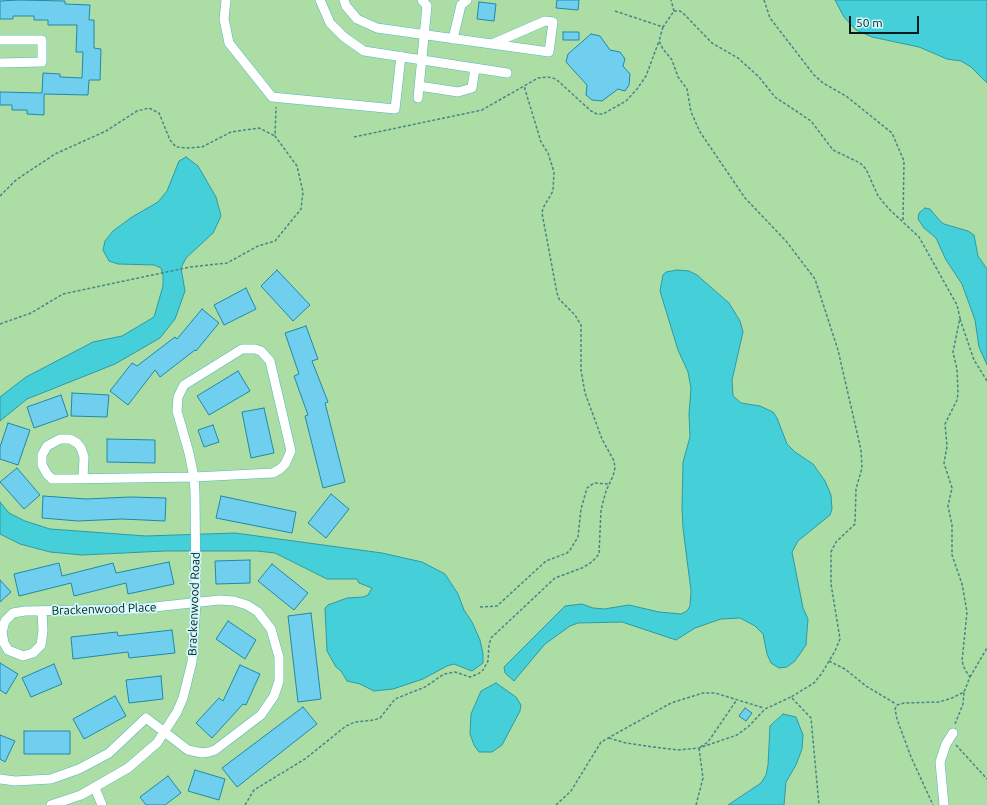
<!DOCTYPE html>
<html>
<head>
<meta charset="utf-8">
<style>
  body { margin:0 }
  #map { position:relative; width:987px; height:805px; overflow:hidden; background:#8bf7fe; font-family:Ubuntu,sans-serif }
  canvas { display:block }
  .scale { position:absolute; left:849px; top:16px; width:70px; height:18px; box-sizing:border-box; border:2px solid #031b1c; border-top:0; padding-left:5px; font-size:12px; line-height:14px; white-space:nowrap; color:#031b1c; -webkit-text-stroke:3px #d1f8fb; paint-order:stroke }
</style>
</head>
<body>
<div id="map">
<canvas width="987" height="805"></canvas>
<div class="scale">50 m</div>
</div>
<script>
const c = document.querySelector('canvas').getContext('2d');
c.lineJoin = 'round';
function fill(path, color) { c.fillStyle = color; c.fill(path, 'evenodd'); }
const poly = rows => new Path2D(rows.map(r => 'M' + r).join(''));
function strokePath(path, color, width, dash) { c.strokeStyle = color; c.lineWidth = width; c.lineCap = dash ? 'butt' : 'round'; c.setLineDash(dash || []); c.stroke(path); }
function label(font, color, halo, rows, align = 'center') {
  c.font = font + ' Ubuntu,sans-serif'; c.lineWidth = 3.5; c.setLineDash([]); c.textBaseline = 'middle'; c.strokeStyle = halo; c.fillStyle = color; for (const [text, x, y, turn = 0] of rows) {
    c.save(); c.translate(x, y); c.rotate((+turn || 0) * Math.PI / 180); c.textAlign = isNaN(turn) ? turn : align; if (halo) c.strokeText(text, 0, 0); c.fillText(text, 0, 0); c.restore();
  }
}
fill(poly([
  [0,0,987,0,987,805,0,805]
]), '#acdda5');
const water = poly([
  [835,0,987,0,987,83,971,67,961,61,947,59,919,47,872,37,856,30,844,17,835,0],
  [186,157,198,166,216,197,221,216,213,233,186,258,181,268,185,291,175,319,160,338,115,364,27,399,0,421,0,397,26,377,93,342,122,336,154,317,163,286,163,275,161,268,154,265,118,264,109,261,103,250,105,241,113,231,132,217,158,202,167,191,179,161,186,157],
  [925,208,930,209,940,221,944,224,968,231,974,235,978,256,987,269,987,365,979,347,975,320,962,284,946,260,936,238,924,228,918,219,919,213,925,208],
  [677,270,689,271,697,275,729,303,740,321,743,332,732,380,733,396,741,403,760,406,773,412,777,418,787,444,795,452,813,464,825,481,831,495,832,509,830,515,798,541,792,552,803,608,808,619,806,645,795,661,787,667,779,668,771,663,767,654,763,634,755,626,740,618,721,619,695,628,676,640,622,622,578,623,570,626,545,644,514,681,505,673,504,667,565,606,582,604,593,608,604,609,629,605,659,612,681,614,687,611,690,606,691,591,683,528,682,507,683,462,690,437,689,414,691,388,688,372,678,350,660,291,663,275,666,272,677,270],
  [0,502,9,513,25,521,50,529,146,536,235,533,382,553,422,562,445,574,458,594,464,610,472,622,480,640,483,654,483,663,472,671,454,664,447,666,423,679,393,689,374,691,360,684,347,681,341,671,336,667,327,651,325,608,328,605,347,598,363,597,368,595,372,588,359,583,357,579,327,579,275,553,257,551,165,551,82,555,50,552,20,544,0,534,0,502],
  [496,683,516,697,521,705,520,711,502,745,492,752,479,752,474,745,470,734,471,714,481,691,496,683],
  [783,714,796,717,803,735,802,749,796,765,786,782,784,805,728,805,761,783,766,775,768,765,770,726,783,714]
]);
fill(water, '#45d0d9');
strokePath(water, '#319aa0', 1);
const building = poly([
  [19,0,65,1,65,4,90,5,89,20,94,20,94,48,101,49,100,80,89,80,88,95,44,94,44,115,27,114,27,110,12,110,12,105,0,105,0,92,42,93,43,73,60,74,60,77,82,78,83,52,76,52,77,25,48,25,48,20,34,20,34,16,13,16,13,19,0,19,0,1,19,0],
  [557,0,579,0,578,10,556,8,557,0],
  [479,2,496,4,494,21,477,19,479,2],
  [563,32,579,32,579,40,563,40,563,32],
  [591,34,600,36,610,50,620,52,625,59,623,66,630,74,629,85,625,91,618,89,602,101,592,100,586,95,587,85,566,62,568,54,591,34],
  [277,270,310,305,293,321,261,286,277,270],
  [246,288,256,309,224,325,214,305,246,288],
  [202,309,219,323,196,351,195,350,160,377,155,370,128,405,110,391,132,363,137,366,175,337,177,339,202,309],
  [306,326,318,359,312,361,328,402,325,403,345,482,323,488,305,416,308,415,294,376,299,374,285,333,306,326],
  [238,371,250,391,209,415,197,396,238,371],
  [72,393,109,395,107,417,71,416,72,393],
  [61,395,68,416,34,428,27,407,61,395],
  [264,408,274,453,251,458,242,412,264,408],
  [8,423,30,430,18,465,0,459,0,447,8,423],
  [213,425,219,442,204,447,198,430,213,425],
  [107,439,155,440,155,463,107,462,107,439],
  [17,468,40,495,24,509,0,482,17,468],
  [331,494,349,509,326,538,308,523,331,494],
  [43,496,86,499,130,497,166,498,165,521,122,519,78,521,42,518,43,496],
  [221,496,296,512,292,533,216,518,221,496],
  [250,560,250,583,216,584,215,561,250,560],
  [169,562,174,584,128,594,126,583,74,596,71,583,19,596,14,574,59,563,62,576,113,563,116,573,169,562],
  [272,564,308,593,294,610,258,581,272,564],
  [0,580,11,592,0,602,0,580],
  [311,613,321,699,298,702,288,616,311,613],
  [228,621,256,640,245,659,216,639,228,621],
  [172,630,175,653,129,658,128,652,73,659,71,637,117,632,118,636,172,630],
  [0,663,18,674,6,694,0,690,0,663],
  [54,664,62,684,31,697,22,678,54,664],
  [240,665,260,674,246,705,243,704,212,738,196,723,219,698,223,701,240,665],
  [161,676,163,699,129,703,126,680,161,676],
  [115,696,126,716,84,739,73,719,115,696],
  [303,707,317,724,237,787,222,768,303,707],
  [745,708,752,713,746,721,739,716,745,708],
  [24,731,70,731,70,754,24,754,24,731],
  [0,735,15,741,5,762,0,759,0,735],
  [195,770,225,779,219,800,188,791,195,770],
  [168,776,181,793,165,805,146,805,140,797,168,776]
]);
fill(building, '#70cfee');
strokePath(building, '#208aa7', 1);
const minor = poly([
  [226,0,224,19,229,43,272,97,395,109,401,56],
  [320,0,330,23,344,37,364,51,507,73],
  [344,0,346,6,357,19,377,28,549,52,553,22,545,21,492,44],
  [453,39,461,5,467,0],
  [0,40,42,40,42,62,0,63],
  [419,86,458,92,472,88,475,68],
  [418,98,427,6,422,0],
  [0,779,15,781,51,779,79,769,109,753,146,718,188,750,202,753,209,752,215,750,261,715,274,696,279,681,279,657,271,629,258,612,247,605,234,601,219,600,136,609,25,611,13,613,5,621,2,632,4,643,8,650,23,656,33,653,41,645,43,631,42,611],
  [95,788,102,805],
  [51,805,81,795,128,768,157,743,177,712,183,698,192,662,196,603,195,493,194,477,189,453,177,411,178,397,184,385,242,349,255,349,261,351,270,361,291,451,285,464,280,469,273,473,194,477,66,479,52,479,47,474,42,465,42,455,47,446,60,439,70,439,77,443,81,448,84,457,83,478],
  [944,805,940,762,946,744,953,733]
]);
strokePath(minor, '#4cbac2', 10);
strokePath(poly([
  [764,0,770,18,814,75,823,83,846,96,892,133,904,161,903,221],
  [615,11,663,27,674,11,671,0],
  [674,11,680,11,684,14,712,43,738,58,759,77,775,97,811,121,833,150,860,163,866,169,878,196,889,209,919,237,957,305,960,318,953,352,957,369,958,393,957,400,945,424,947,446,944,463,952,488,948,506,952,525,952,555,962,584,967,612,962,661,965,670,970,677,964,692,952,698,939,702,904,703,897,705,895,709,897,719,911,757,933,805],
  [663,27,659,41,663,49,672,60,678,77,687,89,691,112,700,132,745,198,786,241,815,279,838,350,861,450,862,468,856,489,855,524,836,542,831,552,831,584,840,639,835,651,822,673,814,683,791,697],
  [354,137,482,110,538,78,548,77,556,79,591,111,597,114,603,114,626,101,637,89,646,76,659,41],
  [0,196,16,180,55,154,106,131,137,111,149,108,159,113,170,140,176,147,186,148,202,147,231,132,259,128,275,136],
  [960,319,974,360,987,381],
  [0,324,31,313,63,294,190,267,227,263,258,246,275,241,301,209,303,192,297,166,275,136,276,107],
  [480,607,497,606,546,561,567,553,570,550,578,537,581,509,587,488,594,483,609,484],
  [829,661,845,669,866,686,896,704],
  [970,677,987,648],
  [955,724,963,704,964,692],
  [609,738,626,743,653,747,679,750,699,748,737,735,749,726,765,709,791,697,811,718,819,805],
  [956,745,987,779],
  [245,805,254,790,305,759,346,726,355,722,374,720,380,718,395,699,425,687,444,674,455,672,470,677,478,674,483,670,488,661,489,645,491,638,555,578,582,568,592,562,599,554,601,510,606,491,613,476,615,468,614,461,602,439,585,393,581,370,581,325,575,315,559,299,557,293,542,213,543,208,553,191,554,172,548,153,541,142,524,86],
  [556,805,571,791,601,742,671,703,703,693,715,693,764,708],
  [696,805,703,778,699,748,708,742,736,701]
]), '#458689', 1.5, [3, 2]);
strokePath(minor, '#fff', 9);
label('12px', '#031b1c', '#d1f8fb', [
  ["Brackenwood Road",194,604,-88],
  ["Brackenwood Place",104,609,-2]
]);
</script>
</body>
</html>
